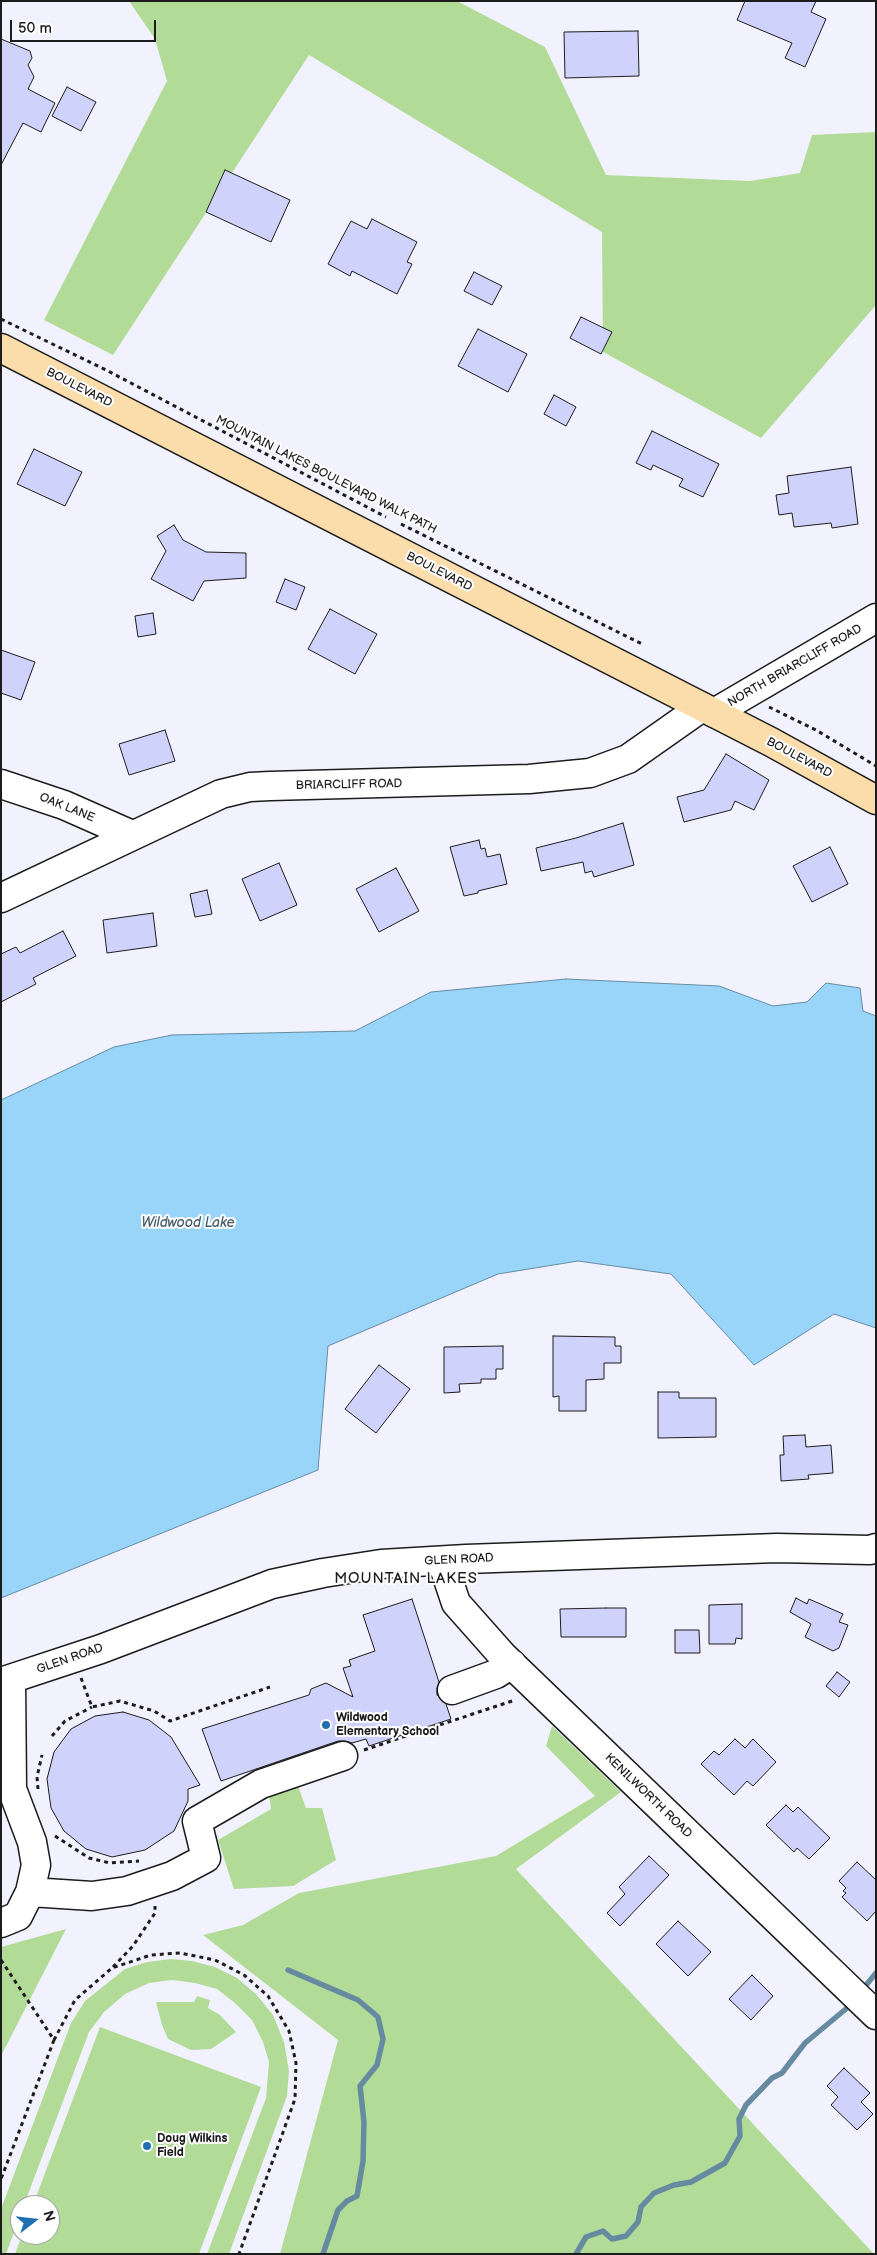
<!DOCTYPE html>
<html>
<head>
<meta charset="utf-8">
<style>
  body { margin:0 }
  #map { position:relative; width:877px; height:2255px; overflow:hidden; background:#f1f2fe; font-family:"Balsamiq Sans",sans-serif }
  canvas { display:block }
  .frame { position:absolute; inset:0; border:2px solid #1c1c1c; pointer-events:none }
  .north { position:absolute; left:10px; top:2195px; width:50px; height:50px; box-sizing:border-box; background:#fff; border:1px solid #a4a4a4; border-radius:50%; rotate:74deg; font-size:14px; font-weight:700; line-height:20px; text-align:center; color:#1c1c1c }
  .north::after { content:''; display:block; margin:auto; width:18px; height:22px; background:#1f6fb2; clip-path:polygon(50% 0,100% 100%,50% 72%,0 100%) }
  .scale { position:absolute; left:10px; top:20px; width:146px; height:22px; box-sizing:border-box; border:2px solid #1c1c1c; border-top:0; padding-left:6px; font-size:15px; line-height:18px; white-space:nowrap; color:#1c1c1c; -webkit-text-stroke:4px #fff; paint-order:stroke }
</style>
</head>
<body>
<div id="map">
<canvas width="877" height="2255"></canvas>
<div class="frame"></div>
<div class="north">N</div>
<div class="scale">50 m</div>
</div>
<script>
const c = document.querySelector('canvas').getContext('2d');
c.lineJoin = 'round';
function fill(path, color) { c.fillStyle = color; c.fill(path, 'evenodd'); }
const poly = rows => new Path2D(rows.map(r => 'M' + r).join(''));
function strokePath(path, color, width, dash) { c.strokeStyle = color; c.lineWidth = width; c.lineCap = dash ? 'butt' : 'round'; c.setLineDash(dash || []); c.stroke(path); }
function label(font, color, halo, rows, align = 'center') {
  c.font = font + ' "Balsamiq Sans",sans-serif'; c.lineWidth = 4; c.setLineDash([]); c.textBaseline = 'middle'; c.strokeStyle = halo; c.fillStyle = color; for (const [text, x, y, turn = 0] of rows) {
    c.save(); c.translate(x, y); c.rotate((+turn || 0) * Math.PI / 180); c.textAlign = isNaN(turn) ? turn : align; if (halo) c.strokeText(text, 0, 0); c.fillText(text, 0, 0); c.restore();
  }
}
fill(poly([
  [129,1,457,1,545,47,606,175,750,181,800,173,812,135,876,132,876,305,761,438,603,352,602,232,309,55,113,355,44,320,167,81,155,39],
  [552,1726,621,1792,516,1869,874,2254,280,2254,338,2040,203,1935,243,1925,299,1893,496,1856,595,1796,546,1746],
  [298,1786,306,1808,322,1808,336,1860,293,1886,234,1889,218,1840,271,1809,269,1794],
  [66,1929,1,2056,1,1947],
  [171,1959,192,1961,215,1967,237,1978,256,1994,273,2015,284,2042,289,2071,287,2096,229,2254,207,2254,266,2098,269,2062,263,2042,252,2020,235,2003,217,1989,195,1983,172,1980,149,1983,125,1994,104,2012,89,2032,24,2205,20,2205,20,2216,6,2254,1,2254,1,2209,71,2023,85,2001,125,1969,147,1962],
  [197,1996,210,2000,208,2008,220,2015,236,2032,211,2049,191,2050,168,2039,162,2025,156,2002,194,2002],
  [100,2027,261,2087,199,2254,15,2254,22,2235,50,2235,50,2205,33,2205]
]), '#b2db98');
const water = poly([
  [566,979,719,986,773,1006,807,1002,826,983,860,988,863,1011,876,1016,876,1328,834,1314,754,1365,671,1274,578,1261,498,1274,328,1346,318,1470,1,1598,1,1100,114,1047,172,1035,355,1031,431,992,566,979]
]);
fill(water, '#98d5f9');
strokePath(water, '#668ba1', 1);
strokePath(poly([
  [288,1970,358,2000,378,2017,383,2039,377,2065,360,2086,364,2122,363,2161,357,2196,347,2201,338,2210,323,2254],
  [867,1984,876,1973],
  [576,2254,586,2237,603,2231,612,2239,626,2236,638,2222,641,2207,654,2193,674,2185,691,2182,725,2163,740,2136,739,2119,746,2105,772,2078,782,2073,805,2043,847,2008]
]), '#668ba1', 5.5);
const building = poly([
  [745,1,816,1,811,12,826,19,805,67,785,58,792,43,737,20,745,1],
  [638,31,639,76,565,78,564,32,638,31],
  [1,39,30,51,32,58,28,65,34,77,28,89,55,103,41,132,23,123,1,165,1,39],
  [67,87,96,102,81,131,52,116,67,87],
  [225,170,290,200,271,242,206,212,225,170],
  [372,219,417,242,407,262,412,264,397,294,352,271,350,276,328,264,351,221,367,229,372,219],
  [474,272,502,286,492,305,464,291,474,272],
  [581,317,612,332,601,354,570,338,581,317],
  [478,329,527,354,508,392,458,366,478,329],
  [554,395,576,407,566,426,544,414,554,395],
  [652,431,719,464,703,497,679,486,683,479,653,465,651,470,636,463,652,431],
  [34,449,82,472,65,506,17,484,34,449],
  [851,467,858,524,832,528,831,523,794,527,792,513,779,515,776,495,789,493,787,476,851,467],
  [174,525,183,540,206,552,246,553,246,578,204,581,193,601,151,579,166,551,157,536,174,525],
  [285,579,305,587,296,610,276,602,285,579],
  [330,609,377,634,355,674,308,649,330,609],
  [153,613,156,634,138,637,135,616,153,613],
  [1,650,35,662,21,700,1,693,1,650],
  [165,730,175,761,129,775,119,744,165,730],
  [726,754,769,780,754,810,735,801,731,810,684,822,677,797,704,790,726,754],
  [623,823,634,865,594,877,592,871,585,873,583,862,541,871,536,848,576,838,623,823],
  [479,840,481,849,485,848,487,857,500,854,507,884,478,891,478,893,464,896,450,847,479,840],
  [830,847,848,884,812,902,793,866,830,847],
  [279,863,297,905,260,921,242,879,279,863],
  [396,868,419,911,379,932,356,889,396,868],
  [207,890,212,914,195,917,190,894,207,890],
  [153,913,157,946,107,953,103,920,153,913],
  [63,931,76,956,33,978,36,984,1,1002,1,954,16,947,20,953,63,931],
  [553,1336,615,1337,615,1346,621,1346,621,1363,604,1363,604,1379,586,1380,586,1411,559,1411,559,1396,553,1397,553,1336],
  [503,1346,503,1369,496,1369,496,1379,481,1379,481,1383,459,1384,460,1392,444,1393,444,1347,503,1346],
  [379,1365,410,1389,376,1433,345,1409,379,1365],
  [658,1392,679,1392,679,1398,716,1398,716,1437,658,1438,658,1392],
  [805,1435,806,1447,831,1445,833,1473,808,1475,809,1479,781,1481,780,1455,784,1455,783,1436,805,1435],
  [796,1598,807,1604,809,1599,843,1614,839,1622,848,1625,839,1648,833,1651,805,1637,811,1624,790,1612,796,1598],
  [412,1599,439,1682,437,1688,437,1695,446,1704,451,1719,369,1746,366,1739,352,1743,346,1741,338,1741,221,1781,202,1729,309,1695,311,1689,326,1683,353,1697,343,1668,351,1666,349,1660,375,1651,363,1615,412,1599],
  [742,1604,742,1639,736,1638,735,1644,709,1644,709,1605,742,1604],
  [606,1608,626,1608,626,1637,561,1637,560,1609,606,1608],
  [675,1630,699,1630,700,1653,675,1653,675,1630],
  [837,1672,850,1682,839,1697,826,1686,837,1672],
  [123,1712,149,1720,171,1737,200,1785,188,1789,188,1801,174,1831,145,1850,112,1857,86,1849,64,1831,51,1808,47,1779,54,1752,71,1729,95,1716,123,1712],
  [735,1739,745,1748,753,1739,776,1762,753,1786,747,1781,734,1795,701,1764,714,1751,719,1755,735,1739],
  [786,1805,793,1812,798,1807,830,1838,809,1859,797,1848,794,1852,766,1825,786,1805],
  [649,1856,669,1875,620,1926,607,1913,625,1894,619,1887,649,1856],
  [857,1862,876,1880,876,1911,867,1921,842,1897,846,1893,843,1891,846,1888,839,1881,857,1862],
  [678,1921,711,1952,688,1976,656,1944,678,1921],
  [752,1975,773,1996,751,2020,729,1999,752,1975],
  [844,2068,870,2093,861,2102,873,2114,857,2130,831,2105,838,2097,827,2086,844,2068]
]);
fill(building, '#cfd2fb');
strokePath(building, '#1c1c1c', 1);
const minor = poly([
  [714,713,876,618],
  [1,784,64,805,132,835],
  [1,898,221,794,250,787,270,786,529,779,590,773,628,759,702,707],
  [442,1561,456,1603,503,1656,876,2015],
  [1,1682,101,1649,272,1584,323,1573,381,1564,466,1559,777,1548,870,1550,876,1548],
  [452,1690,496,1674,512,1664],
  [30,1892,92,1896,127,1891,172,1876,206,1858,197,1821,261,1784,343,1756],
  [1,1923,18,1916,30,1892,36,1865,32,1842,12,1789,11,1679]
]);
const major = poly([
  [1,348,771,742,876,800]
]);
strokePath(minor, '#1c1c1c', 31);
strokePath(major, '#1c1c1c', 31);
strokePath(poly([
  [1,319,108,371,386,517],
  [401,524,644,645],
  [769,707,816,730,876,766],
  [81,1678,92,1707,120,1701,154,1711,170,1721,270,1687],
  [52,1736,65,1721,92,1707],
  [364,1750,515,1700],
  [38,1789,37,1777,42,1755],
  [55,1836,89,1858,110,1863,139,1861],
  [1,1960,54,2040,1,2179],
  [113,1967,133,1946,155,1913,155,1906],
  [54,2040,75,2000,112,1968,151,1955,180,1953,215,1960,244,1975,268,1996,289,2031,296,2063,295,2099,239,2254]
]), '#1c1c1c', 3, [4, 4]);
strokePath(minor, '#fff', 28);
strokePath(major, '#faddab', 28);
for (const [x, y, r, color] of [
  [326,1725,5,"#1f6fb2"],
  [147,2146,5,"#1f6fb2"]
]) { const dot = new Path2D(); dot.arc(x, y, r, 0, 2 * Math.PI); c.fillStyle = color; c.fill(dot); strokePath(dot, '#fff', 2); }
label('12px', '#1c1c1c', '#fff', [
  ["BOULEVARD",79,388,27],
  ["MOUNTAIN LAKES BOULEVARD WALK PATH",326,475,27],
  ["BOULEVARD",439,572,27],
  ["NORTH BRIARCLIFF ROAD",795,666,-30],
  ["BOULEVARD",799,758,28],
  ["BRIARCLIFF ROAD",349,785,-1],
  ["OAK LANE",67,808,22],
  ["GLEN ROAD",459,1560,-3],
  ["GLEN ROAD",70,1659,-19],
  ["KENILWORTH ROAD",648,1796,44]
]);
label('bold 12px', '#1c1c1c', '#fff', [
  ["Wildwood",336,1718],
  ["Elementary School",336,1732],
  ["Doug Wilkins",157,2139],
  ["Field",157,2153]
], 'left');
label('italic 14px', '#475d69', '#fff', [
  ["Wildwood Lake",188,1223]
]);
c.letterSpacing = '1px';
label('15px', '#1c1c1c', '#fff', [
  ["MOUNTAIN LAKES",406,1579]
]);
c.letterSpacing = '0px';
</script>
</body>
</html>
